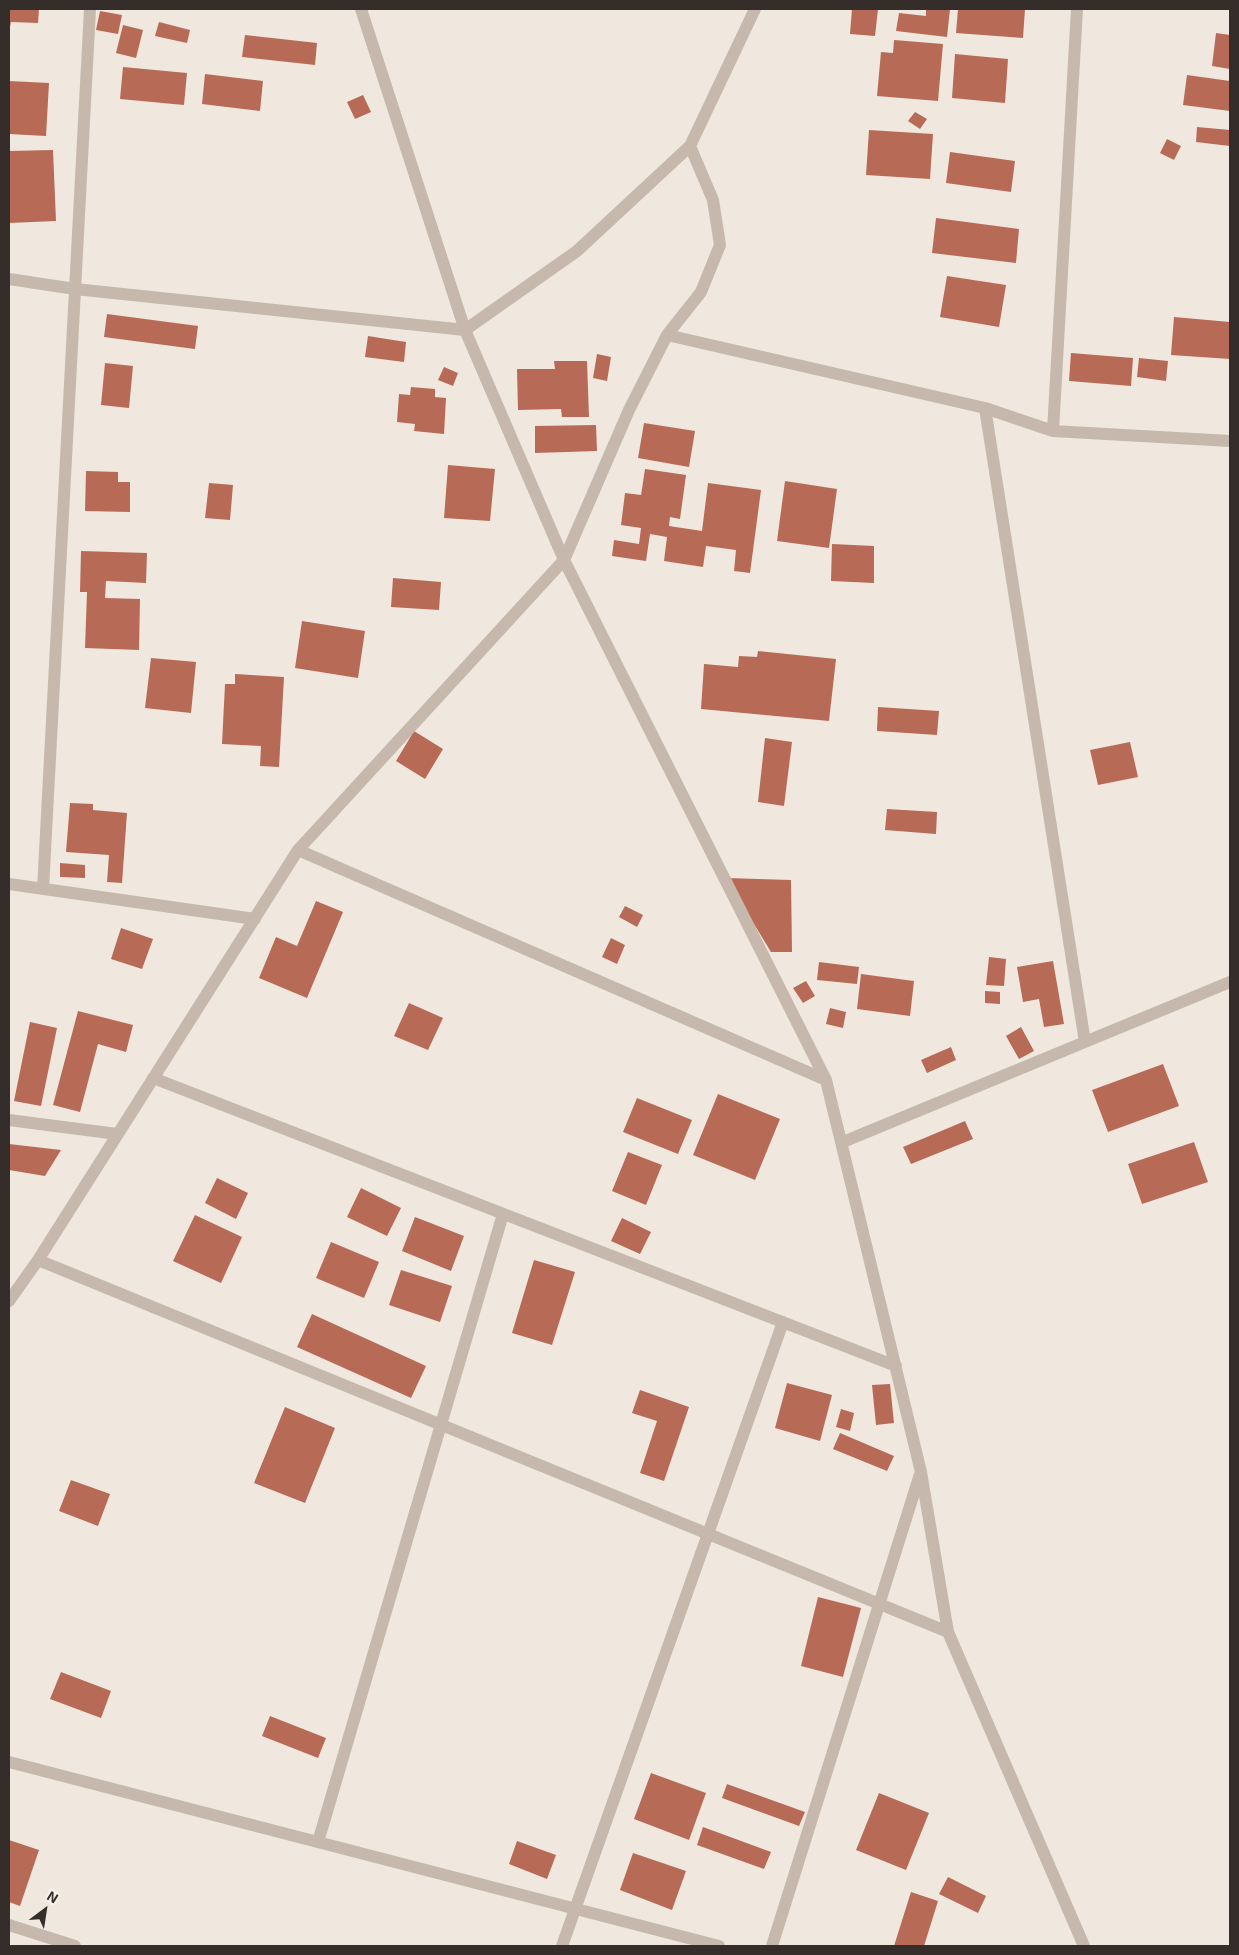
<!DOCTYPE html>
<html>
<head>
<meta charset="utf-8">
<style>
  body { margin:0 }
  #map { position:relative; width:1239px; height:1955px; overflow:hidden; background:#f0e7df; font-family:"Exo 2",sans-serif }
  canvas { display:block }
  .frame { position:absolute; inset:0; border:10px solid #352d2a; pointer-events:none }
  .north { position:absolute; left:20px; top:1885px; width:50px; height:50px; -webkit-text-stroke:4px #f8f2eb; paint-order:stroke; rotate:31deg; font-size:14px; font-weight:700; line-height:20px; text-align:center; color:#352d2a }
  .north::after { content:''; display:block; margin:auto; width:18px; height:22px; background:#352d2a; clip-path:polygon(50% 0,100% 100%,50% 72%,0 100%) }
</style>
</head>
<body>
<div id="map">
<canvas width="1239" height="1955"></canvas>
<div class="frame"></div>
<div class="north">N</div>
</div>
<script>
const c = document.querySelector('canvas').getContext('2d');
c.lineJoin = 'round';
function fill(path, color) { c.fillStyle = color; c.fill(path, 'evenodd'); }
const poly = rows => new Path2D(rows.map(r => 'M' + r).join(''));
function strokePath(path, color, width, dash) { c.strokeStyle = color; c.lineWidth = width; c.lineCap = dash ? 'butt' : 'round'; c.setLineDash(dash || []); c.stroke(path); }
fill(poly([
  [9,9,39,9,38,23,11,22,9,31],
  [852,9,878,9,875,36,850,34],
  [926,9,950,9,947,37,896,31,899,13,926,16],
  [958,9,1025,9,1023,38,956,33],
  [100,11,122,15,118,34,96,30],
  [159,22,190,30,187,43,155,36],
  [123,25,143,30,136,58,116,53],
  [1216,33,1230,35,1230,69,1212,66],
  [245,35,317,43,315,65,242,57],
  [894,40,943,44,938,101,877,96,881,52,893,53],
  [955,54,1008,59,1005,103,952,98],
  [123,67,187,73,184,105,120,99],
  [205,74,263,81,260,111,202,104],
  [1187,75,1230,81,1230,111,1183,105],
  [9,81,49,83,46,136,9,134],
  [363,95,371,112,355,119,347,102],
  [915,112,927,119,920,129,908,121],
  [1197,127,1230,130,1230,146,1196,142],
  [869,130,933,134,930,179,866,175],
  [1167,139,1181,146,1174,160,1160,153],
  [53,150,56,221,9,223,9,151],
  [950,152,1015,161,1011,192,946,183],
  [936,218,1019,229,1016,263,932,253],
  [947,276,1006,285,999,327,940,317],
  [107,314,198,326,195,349,104,337],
  [1174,317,1230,322,1230,359,1171,355],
  [368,336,406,342,404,362,365,357],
  [1071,353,1133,358,1131,386,1069,381],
  [597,354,611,357,607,381,593,378],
  [1139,358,1168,361,1166,381,1137,377],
  [554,361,587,361,589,417,562,417,561,409,518,410,517,369,555,369],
  [105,363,133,366,129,408,101,405],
  [444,367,458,373,453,386,438,380],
  [411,387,435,389,435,397,446,398,444,434,414,431,415,424,397,422,399,394,410,395],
  [644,423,695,431,689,467,638,458],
  [596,425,597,451,535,453,535,426],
  [448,465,495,469,490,521,444,518],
  [645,469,686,475,680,519,670,517,669,526,702,531,708,483,761,490,750,573,734,571,736,550,706,546,703,567,664,561,667,537,650,534,646,561,612,556,614,540,639,544,641,528,621,525,625,493,641,495],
  [86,471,118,472,118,482,130,482,130,512,85,511],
  [785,481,837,489,829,548,777,541],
  [209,483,233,485,230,520,205,518],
  [832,544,874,546,874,583,831,581],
  [81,551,147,553,146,583,106,581,105,598,140,599,139,650,85,648,87,592,80,592],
  [393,578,441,582,439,610,391,607],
  [302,621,365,631,358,678,295,668],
  [758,651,836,659,829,721,701,709,704,664,738,667,739,656,757,657],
  [151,658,196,662,191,713,145,708],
  [235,674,284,677,279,767,260,766,261,746,222,744,225,684,235,684],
  [878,707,939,711,937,735,877,731],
  [414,731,443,749,425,779,396,761],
  [765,738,792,742,784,806,758,802],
  [1130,742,1138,777,1098,785,1090,750],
  [70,803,93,804,93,810,127,813,122,883,107,882,109,855,66,852],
  [887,809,937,812,936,834,885,830],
  [60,863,85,865,85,878,60,877],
  [726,878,791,880,792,952,771,952],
  [316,901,343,912,307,998,259,978,276,937,297,946],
  [625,906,643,915,637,927,619,917],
  [121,928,153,939,142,969,111,959],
  [611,938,625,945,617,964,602,957],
  [989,957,1006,959,1004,986,986,985],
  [1053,961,1064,1024,1044,1027,1039,999,1023,1002,1017,967],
  [819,962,859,967,857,984,817,980],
  [861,974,914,981,910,1016,857,1009],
  [806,981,815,996,803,1003,793,988],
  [985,991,1000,992,1000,1004,985,1003],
  [409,1003,443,1018,428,1050,394,1036],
  [830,1008,846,1012,843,1028,826,1024],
  [78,1011,133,1025,126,1052,98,1044,80,1112,53,1105],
  [30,1022,57,1028,41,1106,14,1101],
  [1021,1027,1034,1051,1019,1059,1006,1036],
  [951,1047,956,1060,927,1073,921,1060],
  [1163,1064,1179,1106,1108,1132,1092,1090],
  [718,1094,780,1119,755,1180,693,1155],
  [637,1098,692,1120,678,1154,623,1132],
  [965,1121,973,1139,911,1164,903,1147],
  [1194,1142,1208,1182,1142,1204,1128,1164],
  [9,1144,61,1150,45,1176,9,1170],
  [628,1152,662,1165,646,1205,612,1191],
  [217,1178,248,1193,236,1219,205,1203],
  [361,1188,401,1208,387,1236,347,1217],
  [195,1215,242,1237,221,1283,173,1261],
  [415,1217,464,1236,451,1271,402,1251],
  [622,1218,651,1232,640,1254,611,1241],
  [331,1242,379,1262,364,1298,316,1278],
  [534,1260,575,1272,552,1345,512,1333],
  [401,1270,452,1286,440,1322,389,1305],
  [312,1314,426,1366,411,1398,297,1347],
  [787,1383,832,1395,820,1441,775,1428],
  [890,1384,894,1423,876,1425,872,1385],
  [640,1390,689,1407,664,1481,640,1473,657,1421,632,1413],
  [285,1407,335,1428,305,1503,254,1483],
  [841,1409,854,1413,850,1431,836,1427],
  [840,1433,894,1456,887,1471,833,1449],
  [71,1480,110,1494,98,1526,59,1511],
  [818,1597,861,1608,843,1677,801,1666],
  [61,1672,111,1691,101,1718,50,1699],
  [270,1716,326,1738,318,1758,262,1736],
  [651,1773,706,1793,689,1840,634,1819],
  [727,1784,805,1812,799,1826,722,1798],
  [879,1793,929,1813,906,1870,856,1850],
  [703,1827,771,1852,764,1869,697,1845],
  [9,1840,39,1850,20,1906,9,1902],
  [517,1841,556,1855,547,1879,509,1864],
  [633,1853,686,1871,672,1910,620,1890],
  [948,1877,986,1896,978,1913,939,1894],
  [911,1892,938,1901,924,1946,894,1946]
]), '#b76b56');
strokePath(poly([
  [361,9,465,330,564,560,826,1080,921,1472,948,1632,1084,1946],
  [9,279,75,289,465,330,577,251,690,146],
  [667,335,985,408,1053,431,1230,441],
  [985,408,1085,1042],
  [1053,431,1077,9],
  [298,850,826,1080],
  [9,884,255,919],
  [43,889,90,9],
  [153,1078,896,1366],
  [9,1120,117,1134],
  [843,1142,1230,982],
  [38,1260,948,1632],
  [9,1301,38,1260,298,850,564,560,629,410,667,335,701,292,720,245,713,200,690,146,755,9],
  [9,1762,719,1946],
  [318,1842,503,1214],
  [9,1925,75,1946],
  [562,1946,783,1322],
  [772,1946,920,1474]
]), '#c6b8ac', 12);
</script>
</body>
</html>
